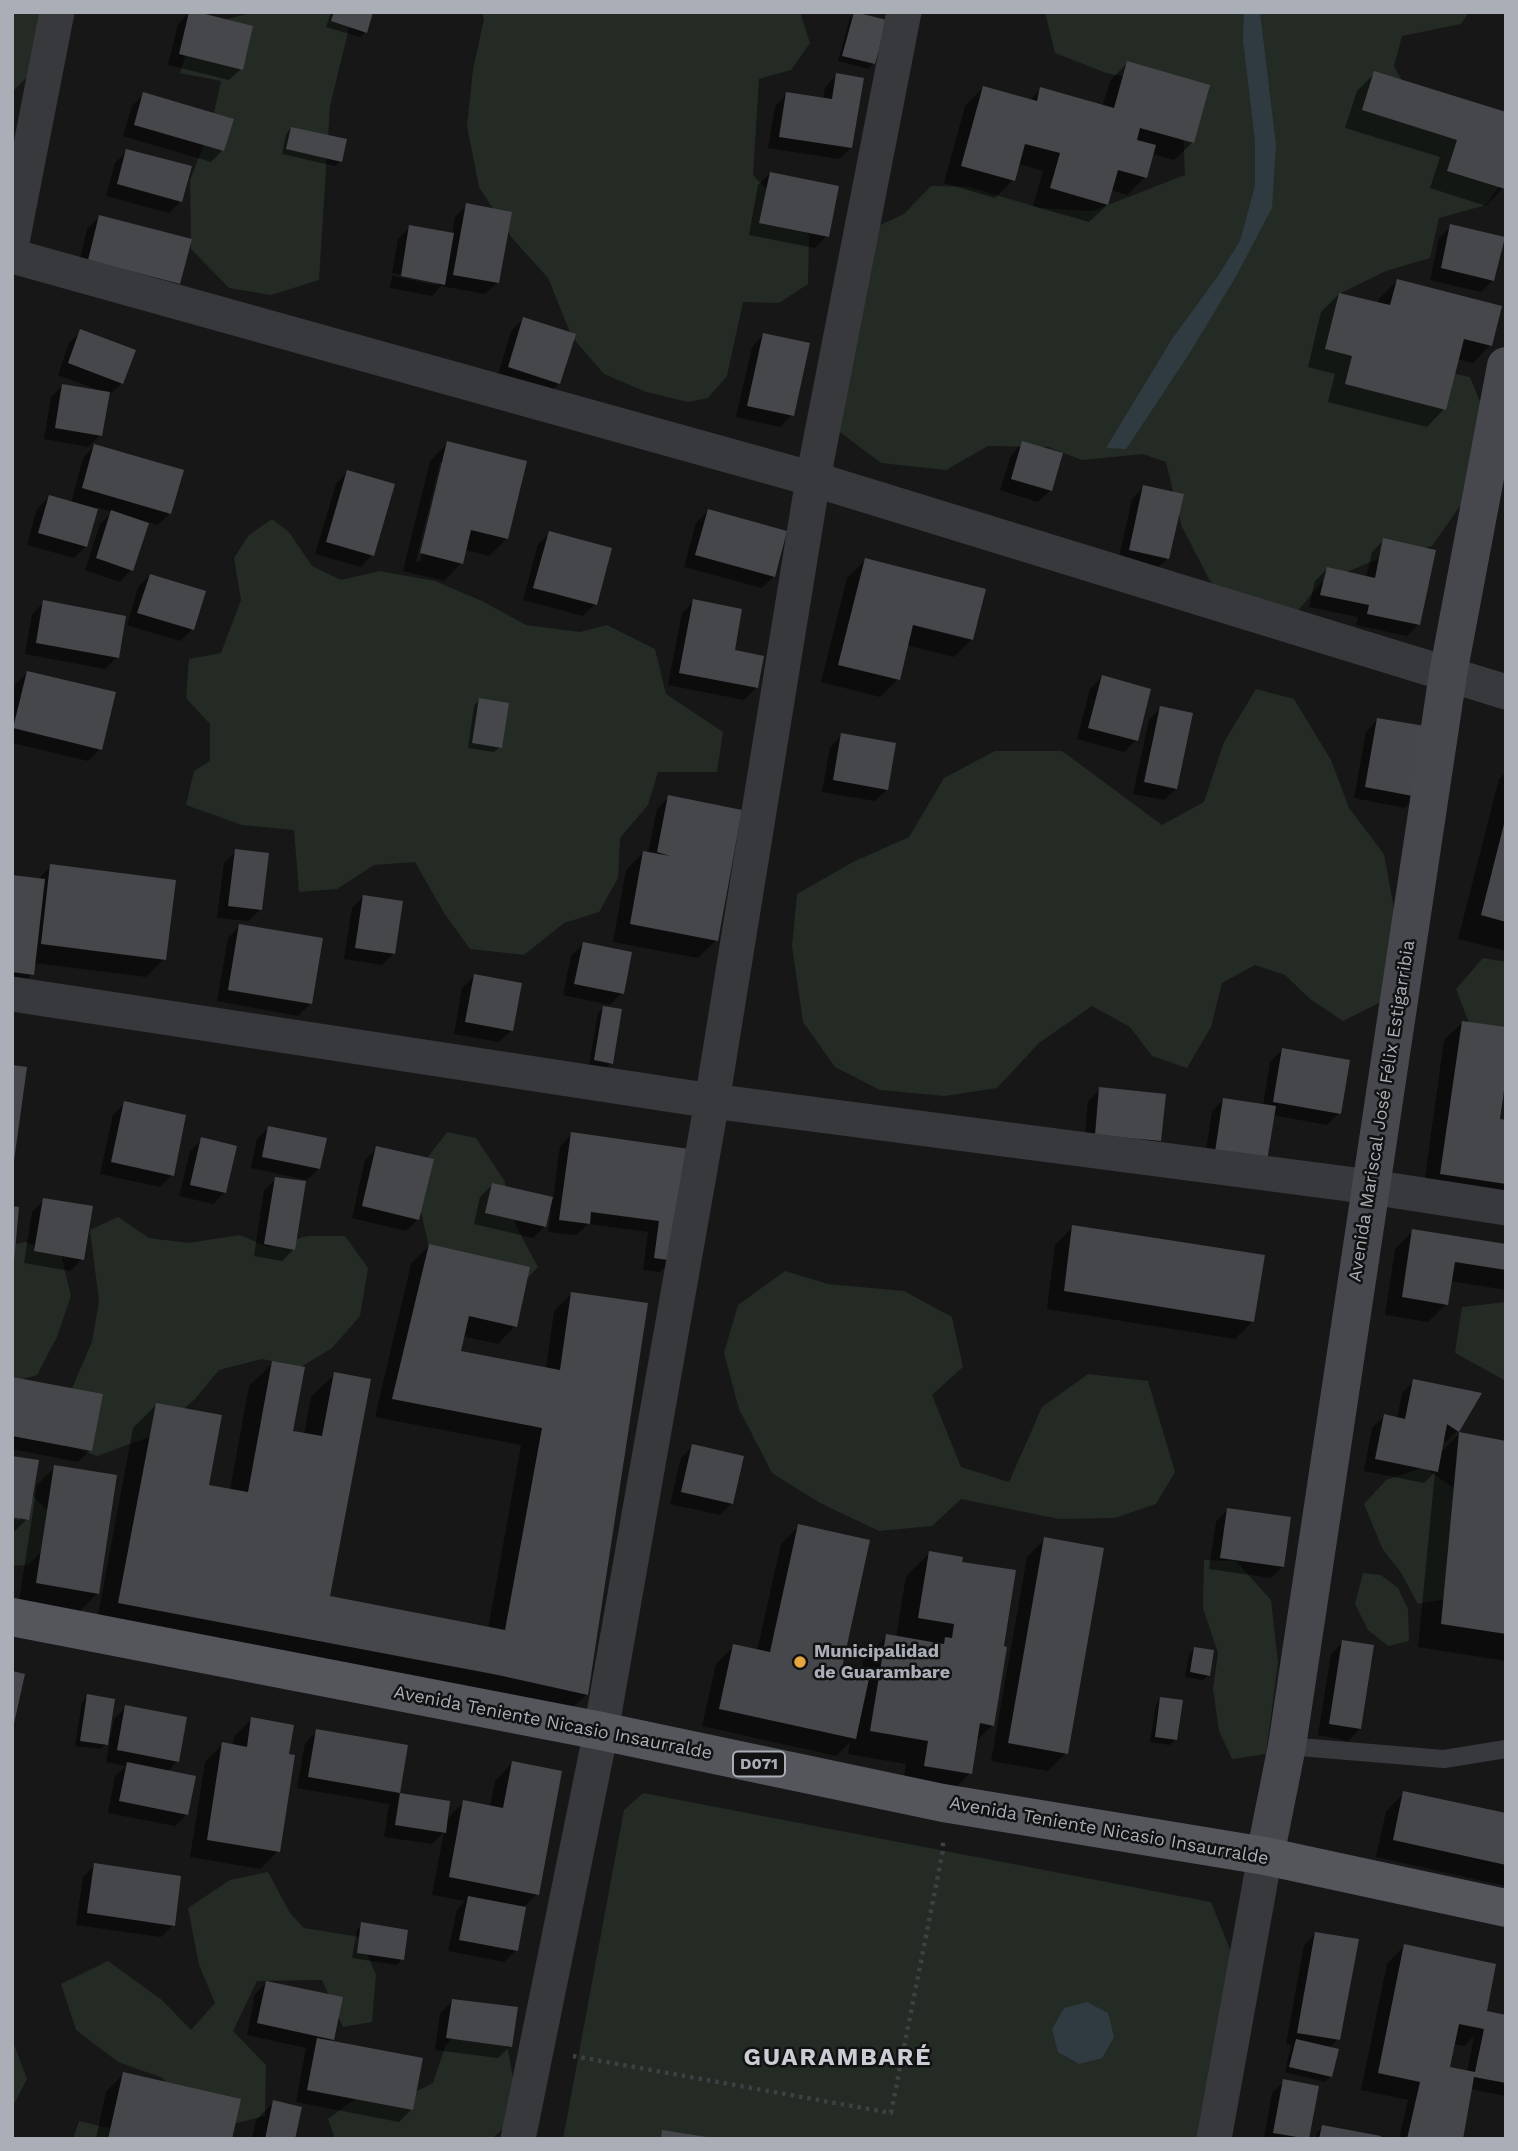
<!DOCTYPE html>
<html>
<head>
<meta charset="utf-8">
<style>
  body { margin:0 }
  #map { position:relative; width:1518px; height:2151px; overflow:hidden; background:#171718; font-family:"Work Sans",sans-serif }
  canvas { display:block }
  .frame { position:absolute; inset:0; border:14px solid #aaaeb7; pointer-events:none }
</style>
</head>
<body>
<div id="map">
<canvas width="1518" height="2151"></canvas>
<div class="frame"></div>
</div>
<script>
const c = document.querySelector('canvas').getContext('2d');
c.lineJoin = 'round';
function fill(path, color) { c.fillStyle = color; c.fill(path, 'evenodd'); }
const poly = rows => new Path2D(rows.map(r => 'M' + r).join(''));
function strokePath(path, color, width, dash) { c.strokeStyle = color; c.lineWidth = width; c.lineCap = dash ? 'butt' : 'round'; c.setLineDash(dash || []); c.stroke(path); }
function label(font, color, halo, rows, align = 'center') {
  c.font = font + ' "Work Sans",sans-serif'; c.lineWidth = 5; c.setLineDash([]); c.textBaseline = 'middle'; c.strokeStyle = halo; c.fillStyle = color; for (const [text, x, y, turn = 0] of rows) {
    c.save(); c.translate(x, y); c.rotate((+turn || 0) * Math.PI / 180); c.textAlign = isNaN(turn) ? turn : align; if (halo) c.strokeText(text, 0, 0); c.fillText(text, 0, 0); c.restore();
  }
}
fill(poly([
  [12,12,52,12,28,76,12,92],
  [255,12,353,12,330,106,319,280,271,295,229,288,191,249,190,180,211,127,221,81,180,73,190,41,227,19],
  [482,12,802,12,801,15,810,43,791,70,759,79,753,175,809,235,808,284,779,303,743,302,727,376,708,398,688,402,646,392,604,374,572,337,548,278,512,238,479,187,467,126,473,70,484,19],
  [1045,12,1469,12,1461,24,1402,36,1394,66,1403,83,1478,160,1506,174,1506,177,1486,205,1439,218,1430,258,1386,271,1339,294,1418,365,1470,377,1492,432,1465,499,1432,546,1387,555,1321,583,1290,620,1254,621,1210,581,1182,527,1166,462,1143,454,1082,460,1048,447,988,446,946,470,881,463,813,412,863,233,904,214,931,186,969,187,1040,208,1092,211,1185,175,1183,126,1158,83,1106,73,1055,53],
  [272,519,289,532,312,566,341,580,379,571,435,581,482,601,526,625,580,632,607,625,655,649,666,694,723,732,717,772,658,772,648,805,620,838,618,878,599,912,564,923,524,955,470,949,444,913,415,862,374,865,337,889,299,892,294,830,242,825,186,805,194,771,210,761,210,724,186,698,189,659,221,653,241,600,234,558,249,535],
  [1256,689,1294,699,1331,760,1349,808,1384,854,1397,926,1385,1000,1343,1021,1310,999,1285,975,1255,965,1222,983,1211,1027,1187,1068,1152,1056,1130,1027,1092,1006,1039,1043,997,1088,945,1096,880,1090,835,1067,803,1022,792,946,797,894,853,862,909,837,944,778,995,751,1062,751,1162,825,1204,802,1224,742],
  [1483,958,1506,962,1506,1071,1476,1042,1456,989],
  [447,1132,476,1138,504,1180,516,1226,538,1267,520,1286,430,1251,420,1208,424,1162],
  [118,1217,149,1238,188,1243,240,1235,268,1247,307,1236,345,1236,368,1268,360,1316,332,1348,301,1367,262,1359,219,1370,195,1399,152,1436,97,1456,64,1444,67,1400,92,1342,99,1301,90,1230],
  [25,1242,61,1254,71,1296,57,1337,37,1375,12,1382,12,1245],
  [785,1271,828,1284,904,1291,952,1317,963,1367,932,1395,961,1467,1009,1482,1042,1407,1088,1374,1148,1381,1175,1472,1156,1504,1115,1518,1059,1519,961,1499,932,1526,879,1531,820,1503,772,1473,739,1409,724,1353,738,1305],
  [1506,1302,1506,1381,1455,1353,1462,1307],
  [1424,1467,1462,1494,1453,1598,1418,1604,1400,1571,1383,1550,1364,1504,1386,1480],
  [12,1481,18,1481,57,1520,49,1545,28,1565,12,1566],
  [1204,1560,1236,1561,1271,1600,1278,1663,1266,1754,1232,1759,1219,1731,1213,1689,1218,1653,1203,1608],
  [1363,1573,1381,1575,1398,1588,1408,1609,1409,1641,1388,1646,1368,1630,1355,1604],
  [643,1793,1211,1902,1241,1977,1209,2139,563,2139,624,1810],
  [268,1872,290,1913,304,1928,360,1937,376,1975,372,2022,343,2027,322,1980,257,1981,233,2031,266,2065,265,2116,229,2125,188,2118,163,2078,118,2062,76,2030,61,1984,108,1961,162,2000,191,2030,215,2003,199,1965,188,1908,230,1880],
  [471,2021,506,2039,513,2078,509,2123,492,2139,335,2139,328,2119,359,2096,401,2099,433,2083,446,2044],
  [12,2039,27,2079,12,2108],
  [79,2121,138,2135,146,2139,73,2139]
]), '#232b24');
fill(poly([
  [1244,12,1260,12,1276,145,1272,208,1235,278,1189,354,1126,449,1106,448,1172,339,1218,276,1240,241,1255,186,1255,141,1243,40],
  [1087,2002,1108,2013,1114,2037,1102,2058,1079,2064,1058,2052,1052,2029,1064,2008]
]), '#303a41');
fill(poly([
  [190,12,241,69,229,80,168,65,178,24],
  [331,12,371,12,365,32,360,37,326,27],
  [855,13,874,63,868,69,838,61,850,18],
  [1127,63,1208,86,1192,143,1174,160,1153,154,1145,177,1127,195,1111,190,1107,205,1089,222,1033,206,1043,171,1019,164,1013,180,995,198,944,183,965,106,983,88,1029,101,1041,89,1102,107,1110,81],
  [1375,73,1506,114,1506,181,1503,188,1486,206,1430,188,1440,157,1345,128,1357,91],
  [837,75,851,148,839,159,768,148,775,106,787,94,823,99,825,87],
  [144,94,223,150,211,162,123,136,132,106],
  [291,128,341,161,335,166,282,154,286,134],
  [127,151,181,201,169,213,106,196,115,163],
  [770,173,827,236,815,248,749,235,758,185],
  [467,205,497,283,485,294,441,286,432,296,390,288,392,276,437,285,437,281,392,273,398,239,410,227,452,235,455,217],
  [99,217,179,283,167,294,77,272,87,229],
  [1451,226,1493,280,1481,292,1430,280,1439,238],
  [1397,281,1490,345,1473,363,1457,359,1444,409,1427,427,1328,402,1335,374,1308,367,1321,312,1339,294,1378,304,1379,299],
  [523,319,559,383,547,395,497,379,511,331],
  [81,332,122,383,110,394,108,394,100,435,88,447,44,439,51,397,63,385,95,391,96,389,58,375,69,343],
  [763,335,792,415,780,427,736,417,752,347],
  [448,443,507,538,489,556,466,550,461,563,444,581,403,571,430,461],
  [440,462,444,462,420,562,416,561],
  [1023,443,1061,454,1050,491,1038,502,1000,490,1011,455],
  [94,446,170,513,158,525,148,522,131,570,120,582,85,570,100,524,112,512,97,507,86,546,74,558,27,545,37,509,49,497,71,503,83,458],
  [347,472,372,555,361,567,315,554,336,484],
  [1144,487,1167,559,1155,570,1118,562,1132,499],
  [708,511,774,576,762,588,684,567,696,523],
  [550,533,595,604,583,616,523,600,538,544],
  [1384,540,1419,624,1407,636,1356,625,1358,617,1309,607,1315,581,1327,569,1366,578,1372,552],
  [865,560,972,639,954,657,906,645,898,679,880,697,821,682,847,578],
  [150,575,192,629,180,641,127,625,138,587],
  [694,601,733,652,762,657,756,688,744,700,668,685,682,613],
  [44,602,117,657,105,669,25,654,32,614],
  [27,673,100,749,88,761,12,743,12,697,15,684],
  [1102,677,1136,740,1124,752,1077,739,1090,689],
  [479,700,500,747,494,752,468,748,474,706],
  [1161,708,1176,789,1164,800,1133,794,1149,720],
  [1377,720,1417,796,1405,808,1354,798,1366,732],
  [842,735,887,790,875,801,822,792,830,747],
  [1506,772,1506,951,1458,939,1499,779],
  [669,797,716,940,698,958,613,942,626,870,644,852,648,853,657,809],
  [236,851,260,910,248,921,217,918,224,863],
  [51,866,164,959,146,977,34,963,32,974,21,986,12,985,12,877,37,880],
  [363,897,394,953,382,965,344,959,352,908],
  [240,926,310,1004,298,1016,217,1001,228,938],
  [583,944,622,993,610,1005,563,995,571,956],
  [474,976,511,1031,499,1042,454,1034,462,988],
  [604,1008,611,1063,606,1068,589,1065,598,1013],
  [1462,1023,1498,1120,1506,1121,1506,1204,1423,1192,1444,1040],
  [1282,1050,1339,1113,1327,1125,1272,1115,1204,1164,1212,1111,1224,1099,1263,1106,1270,1062],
  [1100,1089,1159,1140,1147,1152,1084,1146,1088,1101],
  [125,1103,172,1175,160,1187,100,1174,113,1115],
  [269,1127,319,1168,307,1180,251,1168,257,1139],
  [572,1134,687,1150,672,1260,660,1272,643,1270,648,1232,588,1224,576,1235,548,1232,551,1211,548,1210,545,1226,533,1238,474,1224,480,1197,492,1185,553,1199,560,1146],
  [202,1139,225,1192,213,1204,179,1196,190,1151],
  [377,1148,418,1219,406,1231,352,1218,365,1160],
  [276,1179,294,1249,282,1261,254,1256,264,1190],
  [44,1200,82,1259,70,1271,24,1263,32,1212],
  [1073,1227,1253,1321,1235,1339,1047,1309,1055,1245],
  [1413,1231,1506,1246,1506,1290,1450,1281,1446,1304,1428,1322,1385,1315,1395,1249],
  [429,1246,515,1326,498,1344,462,1336,459,1352,546,1369,554,1311,572,1293,587,1694,563,1717,96,1626,133,1428,156,1405,207,1486,230,1490,249,1386,273,1363,291,1432,304,1435,311,1397,335,1374,328,1602,488,1629,521,1445,375,1417,411,1264],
  [12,1379,90,1450,78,1462,12,1449],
  [1414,1381,1457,1431,1446,1442,1442,1440,1439,1454,1459,1434,1506,1443,1506,1661,1418,1647,1435,1472,1424,1483,1364,1471,1372,1428,1384,1416,1397,1419,1402,1393],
  [693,1446,732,1503,720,1515,670,1504,681,1458],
  [55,1467,98,1593,80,1611,19,1601,37,1485],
  [1227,1510,1283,1566,1271,1578,1209,1569,1216,1522],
  [20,1517,27,1519,15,1531,12,1531,12,1519,20,1520],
  [799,1526,840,1669,861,1674,863,1660,887,1636,896,1638,906,1576,930,1553,993,1725,975,1742,970,1773,947,1797,902,1789,906,1764,848,1754,850,1742,836,1756,702,1726,716,1664,734,1646,757,1651,781,1544],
  [1045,1539,1066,1753,1048,1771,991,1761,1027,1557],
  [1343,1642,1360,1729,1348,1741,1318,1735,1331,1654],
  [1195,1648,1208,1675,1203,1680,1185,1677,1189,1654],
  [88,1696,107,1737,110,1738,114,1719,126,1707,177,1761,167,1772,186,1815,175,1826,108,1813,115,1776,126,1766,106,1762,110,1740,101,1749,75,1746,82,1702],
  [1161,1698,1175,1740,1170,1745,1150,1742,1156,1704],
  [252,1719,287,1755,278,1851,260,1869,190,1857,205,1762,223,1744,233,1746,234,1737],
  [317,1731,406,1747,398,1794,448,1802,446,1820,464,1802,490,1807,495,1781,512,1763,537,1894,524,1907,516,1950,504,1962,448,1951,457,1910,465,1901,432,1895,444,1832,432,1844,384,1837,389,1804,297,1788,305,1743],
  [1404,1793,1506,1815,1506,1886,1376,1857,1386,1811],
  [95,1865,173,1925,161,1937,76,1925,83,1877],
  [362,1924,402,1959,397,1965,352,1958,357,1930],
  [1316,1933,1338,2039,1329,2048,1331,2076,1325,2082,1285,2072,1291,2045,1286,2044,1304,1945],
  [1404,1946,1484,2016,1506,2017,1506,2096,1470,2089,1461,2139,1399,2139,1408,2100,1361,2090,1387,1964],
  [1474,2036,1467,2072,1448,2069,1453,2044,1464,2046],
  [267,1982,341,1998,332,2042,411,2110,399,2122,296,2102,306,2048,247,2035,255,1994],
  [452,2001,510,2046,498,2058,435,2050,440,2013],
  [124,2074,230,2139,96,2139,106,2092],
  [1284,2081,1308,2139,1264,2139,1272,2093],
  [274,2102,293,2139,252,2139,256,2120],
  [1322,2127,1379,2139,1316,2139,1317,2133]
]), '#0007');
fill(poly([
  [189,12,197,12,253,26,243,70,179,54],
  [334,12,373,12,367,33,331,21],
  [854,12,887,20,875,64,842,56],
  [1127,61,1210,85,1194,143,1140,128,1137,140,1156,145,1147,178,1118,170,1108,205,1050,188,1060,153,1025,144,1015,181,961,166,983,86,1037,101,1040,87,1114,108],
  [1374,71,1506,112,1505,189,1447,171,1457,140,1362,110],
  [836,73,864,78,852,148,779,137,786,92,832,99],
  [143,92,234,119,224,151,134,125],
  [291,127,347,139,342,162,286,149],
  [126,149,192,166,182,202,117,184],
  [770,172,839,186,829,237,759,223],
  [466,203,512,212,499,283,453,275],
  [99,215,192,239,180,284,88,260],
  [1450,224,1505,237,1494,281,1441,268],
  [409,225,454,233,445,285,401,276],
  [1397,279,1502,306,1492,346,1464,339,1446,410,1345,384,1352,356,1325,349,1339,293,1390,305],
  [523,317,576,334,560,384,508,367],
  [80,329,136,350,123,384,68,363],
  [763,333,810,343,794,416,747,406],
  [62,384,110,392,102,436,55,428],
  [447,441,527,461,508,539,471,530,463,564,420,553],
  [1022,441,1063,453,1052,491,1011,479],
  [94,444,184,470,171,514,82,488],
  [347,470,395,484,374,556,326,542],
  [1143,485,1184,494,1169,559,1129,550],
  [49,495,98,509,87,547,38,533],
  [708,509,787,531,775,577,695,555],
  [111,510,149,523,133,571,96,558],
  [549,531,612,548,597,605,533,588],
  [1383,538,1436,550,1420,625,1367,614,1369,605,1320,595,1327,567,1375,578],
  [865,558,986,589,973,640,913,625,900,680,838,665],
  [150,574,206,591,194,630,137,613],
  [693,599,742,609,735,650,764,656,758,688,679,673],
  [43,600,126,616,119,658,36,643],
  [27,671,116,692,102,750,13,728],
  [1102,675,1151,689,1138,741,1088,728],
  [479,698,509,703,502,748,472,743],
  [1160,706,1193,713,1177,789,1144,782],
  [1377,718,1431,727,1418,797,1365,787],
  [841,733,896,743,888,790,833,780],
  [668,795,742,810,718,941,630,924,643,851,670,856,657,852],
  [1505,820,1506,820,1506,922,1481,915],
  [235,849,269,853,262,910,228,906],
  [50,864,176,880,166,960,41,944],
  [12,875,45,879,34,975,12,972],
  [363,895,403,901,395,954,355,948],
  [239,924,323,938,312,1004,228,990],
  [583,942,632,952,624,994,574,984],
  [474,974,522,983,513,1031,465,1022],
  [603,1006,622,1009,613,1064,594,1060],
  [1462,1021,1506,1027,1506,1076,1500,1119,1506,1120,1506,1184,1440,1174],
  [1282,1048,1350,1060,1341,1114,1273,1102],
  [12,1065,27,1067,14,1161,12,1161],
  [1099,1087,1166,1094,1161,1141,1095,1135],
  [1223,1098,1276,1106,1267,1161,1215,1152],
  [124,1101,186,1115,174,1176,111,1162],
  [268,1126,327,1138,320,1169,262,1157],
  [571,1132,689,1149,674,1261,654,1258,659,1221,591,1212,590,1224,559,1220],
  [201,1137,237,1146,226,1193,190,1185],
  [376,1146,434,1159,419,1220,362,1206],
  [275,1177,306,1181,295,1250,264,1244],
  [492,1183,553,1197,546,1227,485,1213],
  [43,1198,93,1206,84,1260,34,1251],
  [12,1206,19,1207,14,1262,12,1262],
  [1072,1225,1265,1255,1254,1322,1064,1291],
  [1412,1229,1506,1244,1506,1270,1455,1262,1448,1305,1402,1297],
  [429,1244,530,1267,517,1327,469,1316,461,1351,560,1370,571,1292,648,1303,588,1695,498,1675,118,1603,156,1403,222,1415,209,1485,248,1492,272,1361,305,1367,293,1431,322,1436,334,1372,371,1379,330,1596,505,1630,542,1428,392,1399],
  [12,1377,103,1394,92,1451,12,1436],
  [1413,1379,1482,1393,1459,1432,1447,1424,1438,1472,1375,1459,1384,1414,1405,1419],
  [1459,1432,1506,1441,1506,1634,1441,1624],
  [692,1444,744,1456,733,1504,681,1492],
  [12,1456,39,1460,29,1520,12,1517],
  [54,1465,117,1475,99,1594,36,1583],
  [1227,1508,1291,1517,1284,1567,1220,1558],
  [798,1524,870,1540,842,1668,870,1674,856,1739,719,1709,733,1644,770,1652],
  [1044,1537,1104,1548,1068,1754,1008,1743],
  [929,1551,963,1557,962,1562,1016,1570,1004,1646,1007,1647,994,1726,980,1723,972,1774,924,1766,928,1741,870,1731,886,1634,944,1644,945,1637,952,1638,954,1624,918,1618],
  [1342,1640,1374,1645,1361,1729,1329,1724],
  [1194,1647,1214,1650,1210,1676,1190,1672],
  [12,1671,25,1674,13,1728,12,1728],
  [87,1694,115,1699,108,1745,80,1741],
  [1160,1697,1183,1700,1177,1740,1155,1737],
  [125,1705,187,1717,179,1762,117,1750],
  [251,1717,294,1725,289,1754,295,1755,280,1852,207,1840,222,1742,247,1747],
  [316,1729,408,1745,400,1793,308,1777],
  [512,1761,562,1771,539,1895,449,1877,463,1800,503,1808],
  [127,1762,196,1776,188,1815,119,1801],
  [1403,1791,1506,1813,1506,1865,1393,1840],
  [400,1793,450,1801,446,1833,395,1825],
  [94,1863,181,1876,175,1926,87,1913],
  [468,1896,526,1907,518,1951,459,1940],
  [361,1922,408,1930,404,1960,357,1953],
  [1315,1932,1359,1939,1340,2040,1297,2033],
  [1404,1944,1496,1964,1487,2011,1506,2015,1506,2083,1474,2077,1463,2139,1407,2139,1420,2082,1378,2073],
  [1459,2024,1484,2029,1475,2072,1450,2067],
  [266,1981,343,1997,334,2040,257,2023],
  [452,1999,518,2007,512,2047,446,2038],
  [317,2038,423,2058,413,2110,307,2090],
  [1296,2039,1339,2049,1332,2077,1289,2067],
  [123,2072,241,2099,232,2139,108,2139],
  [1283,2079,1319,2086,1309,2139,1273,2133],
  [273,2100,302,2107,295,2139,265,2139],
  [1322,2125,1381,2136,1380,2139,1319,2139],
  [662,2130,707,2137,707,2139,661,2139]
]), '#46474b');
strokePath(poly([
  [573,2056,891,2113,943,1850,943,1841]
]), '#3e4044', 4.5, [3.5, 5]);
strokePath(poly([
  [1287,1746,1444,1759,1506,1749]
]), '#38393d', 18);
strokePath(poly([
  [12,242,57,12],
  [12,256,813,479,1506,692],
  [12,994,712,1101,1371,1187,1506,1208],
  [518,2139,601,1731,712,1101,813,479,904,12],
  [1214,2139,1265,1856]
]), '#38393d', 35);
strokePath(poly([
  [1265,1856,1287,1746,1448,674,1506,366]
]), '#46484d', 38);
strokePath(poly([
  [12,1617,601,1731,943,1803,1265,1856,1506,1908]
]), '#54565c', 38);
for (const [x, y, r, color] of [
  [800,1662,7,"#e6a741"]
]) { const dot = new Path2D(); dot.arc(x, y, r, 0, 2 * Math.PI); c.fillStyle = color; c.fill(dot); strokePath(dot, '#121213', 2.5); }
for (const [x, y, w] of [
  [759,1764,52]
]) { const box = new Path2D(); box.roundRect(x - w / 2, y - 12.5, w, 25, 5); c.fillStyle = '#121213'; c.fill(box); strokePath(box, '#aaaeb7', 2); }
label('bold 16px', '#aaaeb7', null, [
  ["D071",759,1764]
]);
label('18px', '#aaaeb7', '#121213', [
  ["Avenida Mariscal José Félix Estigarribia",1382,1111,-81],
  ["Avenida Teniente Nicasio Insaurralde",553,1723,11],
  ["Avenida Teniente Nicasio Insaurralde",1109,1831,10]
]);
label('bold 18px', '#aaaeb7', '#121213', [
  ["Municipalidad",814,1652],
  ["de Guarambare",814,1673]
], 'left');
c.letterSpacing = '2px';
label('bold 24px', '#cacdd4', '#121213', [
  ["GUARAMBARÉ",838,2058]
]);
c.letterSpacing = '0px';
</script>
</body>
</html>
